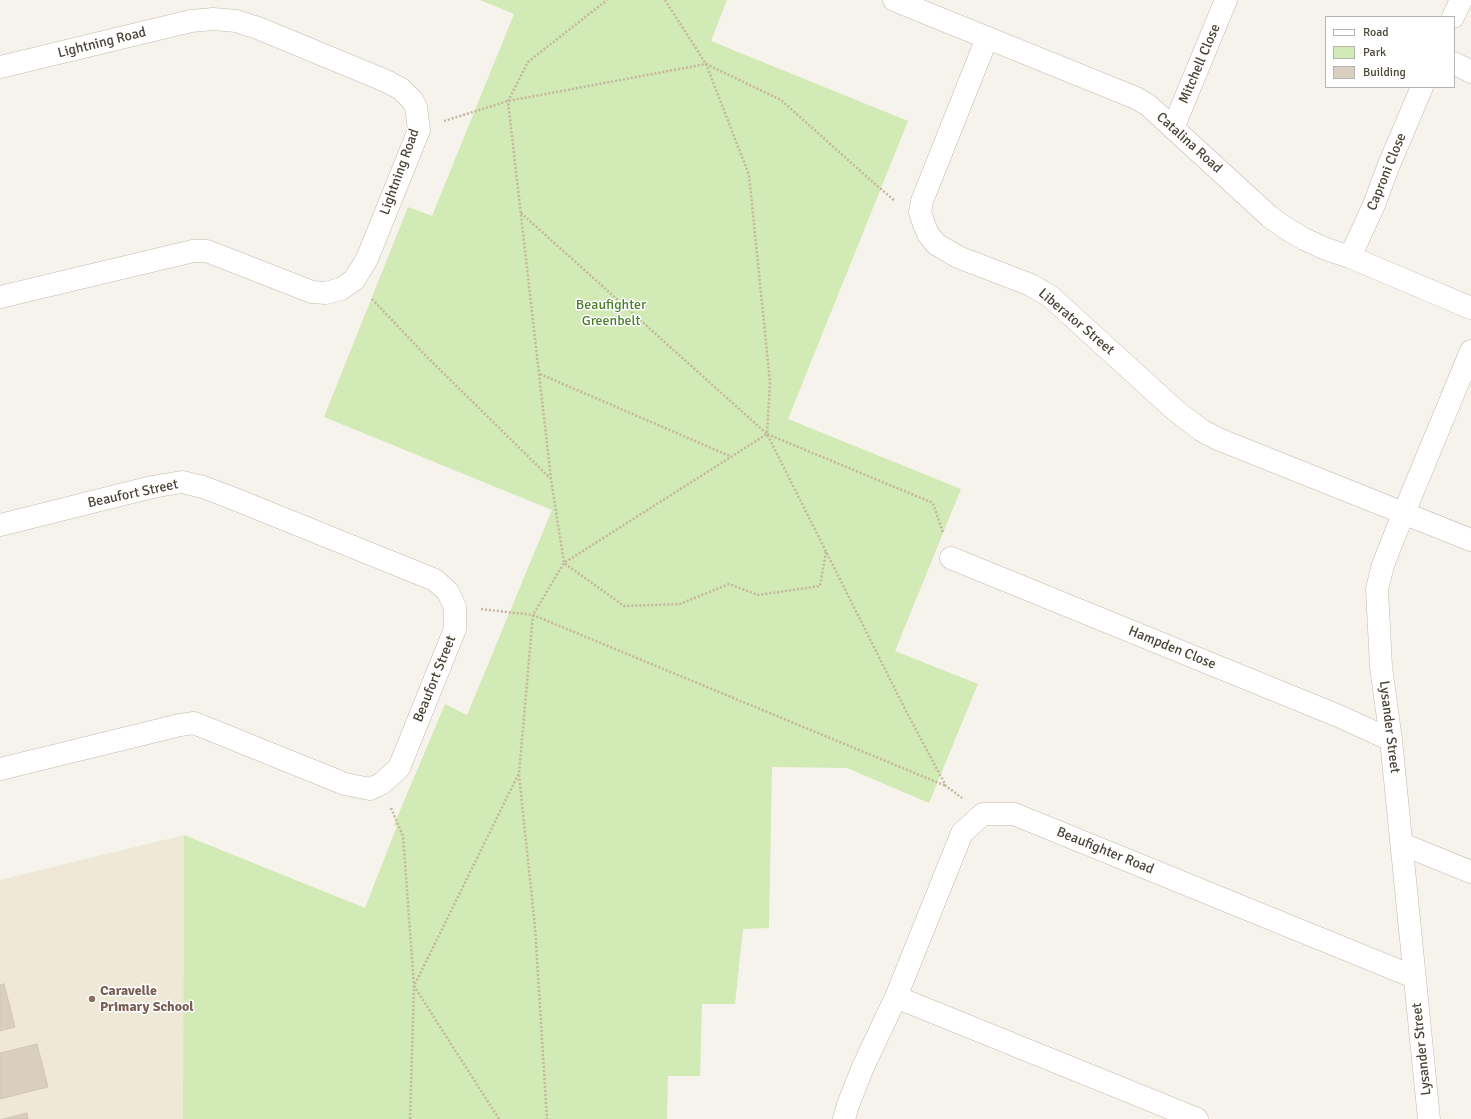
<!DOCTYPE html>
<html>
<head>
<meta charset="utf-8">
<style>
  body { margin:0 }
  #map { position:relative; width:1471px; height:1119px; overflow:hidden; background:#f6f3ec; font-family:Signika,sans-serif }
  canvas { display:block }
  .legend { position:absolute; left:1325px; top:16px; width:130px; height:72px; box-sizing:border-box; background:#fff; border:1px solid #b7b4b0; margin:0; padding:5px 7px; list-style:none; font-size:12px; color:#4b4439 }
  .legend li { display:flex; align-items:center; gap:8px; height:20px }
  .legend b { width:20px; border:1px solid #b7b4b0 }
</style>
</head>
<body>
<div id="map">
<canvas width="1471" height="1119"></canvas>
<ul class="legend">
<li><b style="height:5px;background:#fff"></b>Road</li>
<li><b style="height:11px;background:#d2eab5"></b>Park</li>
<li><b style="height:11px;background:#d8cfc1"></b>Building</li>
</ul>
</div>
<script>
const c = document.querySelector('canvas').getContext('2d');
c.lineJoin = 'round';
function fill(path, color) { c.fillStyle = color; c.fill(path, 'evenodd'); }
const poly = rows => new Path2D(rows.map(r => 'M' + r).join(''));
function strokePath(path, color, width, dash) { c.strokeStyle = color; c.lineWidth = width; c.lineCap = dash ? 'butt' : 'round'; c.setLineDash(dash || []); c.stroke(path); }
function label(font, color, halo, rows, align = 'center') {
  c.font = font + ' Signika,sans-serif'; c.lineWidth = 3; c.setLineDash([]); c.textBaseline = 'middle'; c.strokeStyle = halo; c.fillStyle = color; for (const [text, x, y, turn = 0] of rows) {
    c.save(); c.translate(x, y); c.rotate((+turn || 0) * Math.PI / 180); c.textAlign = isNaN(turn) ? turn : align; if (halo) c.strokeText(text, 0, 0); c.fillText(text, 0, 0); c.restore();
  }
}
fill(poly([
  [184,835,183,1119,0,1119,0,880]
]), '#efe8d6');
fill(poly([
  [480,0,727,0,711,41,908,121,788,419,961,489,895,651,978,684,929,803,847,768,772,767,769,928,743,929,735,1004,702,1004,700,1076,668,1076,667,1119,183,1119,184,835,365,908,397,826,394,825,445,704,467,715,552,510,324,417,408,207,432,216,514,14]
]), '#d2eab5');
const building = poly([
  [4,984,15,1027,0,1031,0,985,4,984],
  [37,1044,48,1087,0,1099,0,1053,37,1044],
  [27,1113,28,1119,3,1119,27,1113]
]);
fill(building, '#d8cfc1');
strokePath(building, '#d3c7b4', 1);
const minor = poly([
  [894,0,1136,98,1148,105,1270,217,1284,227,1304,239,1326,249,1350,257,1471,308],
  [1453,17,1461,0],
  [987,38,922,201,920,212,924,224,928,234,936,244,958,257,1031,285,1051,297,1175,410,1201,430,1218,439,1471,540],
  [1454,63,1471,72],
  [0,67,191,21,213,19,236,21,258,28,386,81,401,89,412,100,416,107,419,130,367,259,354,280,341,289,326,293,312,292,207,251,193,251,0,297],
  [1173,128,1226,0],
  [1350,257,1374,205,1388,167,1422,87],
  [0,525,152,487,182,482,203,487,227,496,435,580,448,592,455,607,455,629,399,768,381,784,370,789,345,784,194,723,180,725,0,769],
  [951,558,1341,717,1391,740],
  [1402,844,1471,872],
  [896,997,1197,1119],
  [844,1119,848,1105,863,1067,896,997,962,833,983,814,1014,814,1414,977],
  [1429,1119,1391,740,1381,667,1377,589,1383,565,1396,532,1471,351]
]);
strokePath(minor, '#c2bbae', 23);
strokePath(poly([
  [665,0,706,64,781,100,867,177,895,201],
  [444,121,508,101,706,64,749,175,770,382,767,434,933,503,943,533],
  [521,213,767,434,906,711,946,786,962,798],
  [372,299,426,356,551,479,564,563,624,606,680,604,729,584,758,595,820,586,826,552],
  [540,374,732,457],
  [551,479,508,101,528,62,607,0],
  [481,609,533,615,946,786],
  [519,775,535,927,547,1119],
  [391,808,403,836,414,986,410,1119],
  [499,1119,414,986,519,773,533,615,564,563,767,434]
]), '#c4b79f', 2.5, [2, 2]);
strokePath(minor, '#fff', 22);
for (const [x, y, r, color] of [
  [92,999,4,"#8d6e63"]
]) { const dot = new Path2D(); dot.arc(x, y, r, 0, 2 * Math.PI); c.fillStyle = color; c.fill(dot); strokePath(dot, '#fff', 1.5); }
label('14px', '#4b4439', '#fff', [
  ["Lightning Road",102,43,-14],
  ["Mitchell Close",1200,64,-67],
  ["Catalina Road",1189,143,42],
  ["Lightning Road",400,172,-70],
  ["Caproni Close",1387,172,-68],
  ["Liberator Street",1076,322,40],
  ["Beaufort Street",133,494,-12],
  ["Hampden Close",1172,648,22],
  ["Beaufort Street",435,679,-68],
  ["Lysander Street",1389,727,83],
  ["Beaufighter Road",1105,851,22],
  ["Lysander Street",1422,1049,-96]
]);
label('14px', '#4a7f2a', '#fff', [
  ["Beaufighter",611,305],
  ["Greenbelt",611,321]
]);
label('bold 14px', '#785e54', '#fff', [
  ["Caravelle",100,991],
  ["Primary School",100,1007]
], 'left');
</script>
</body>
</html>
